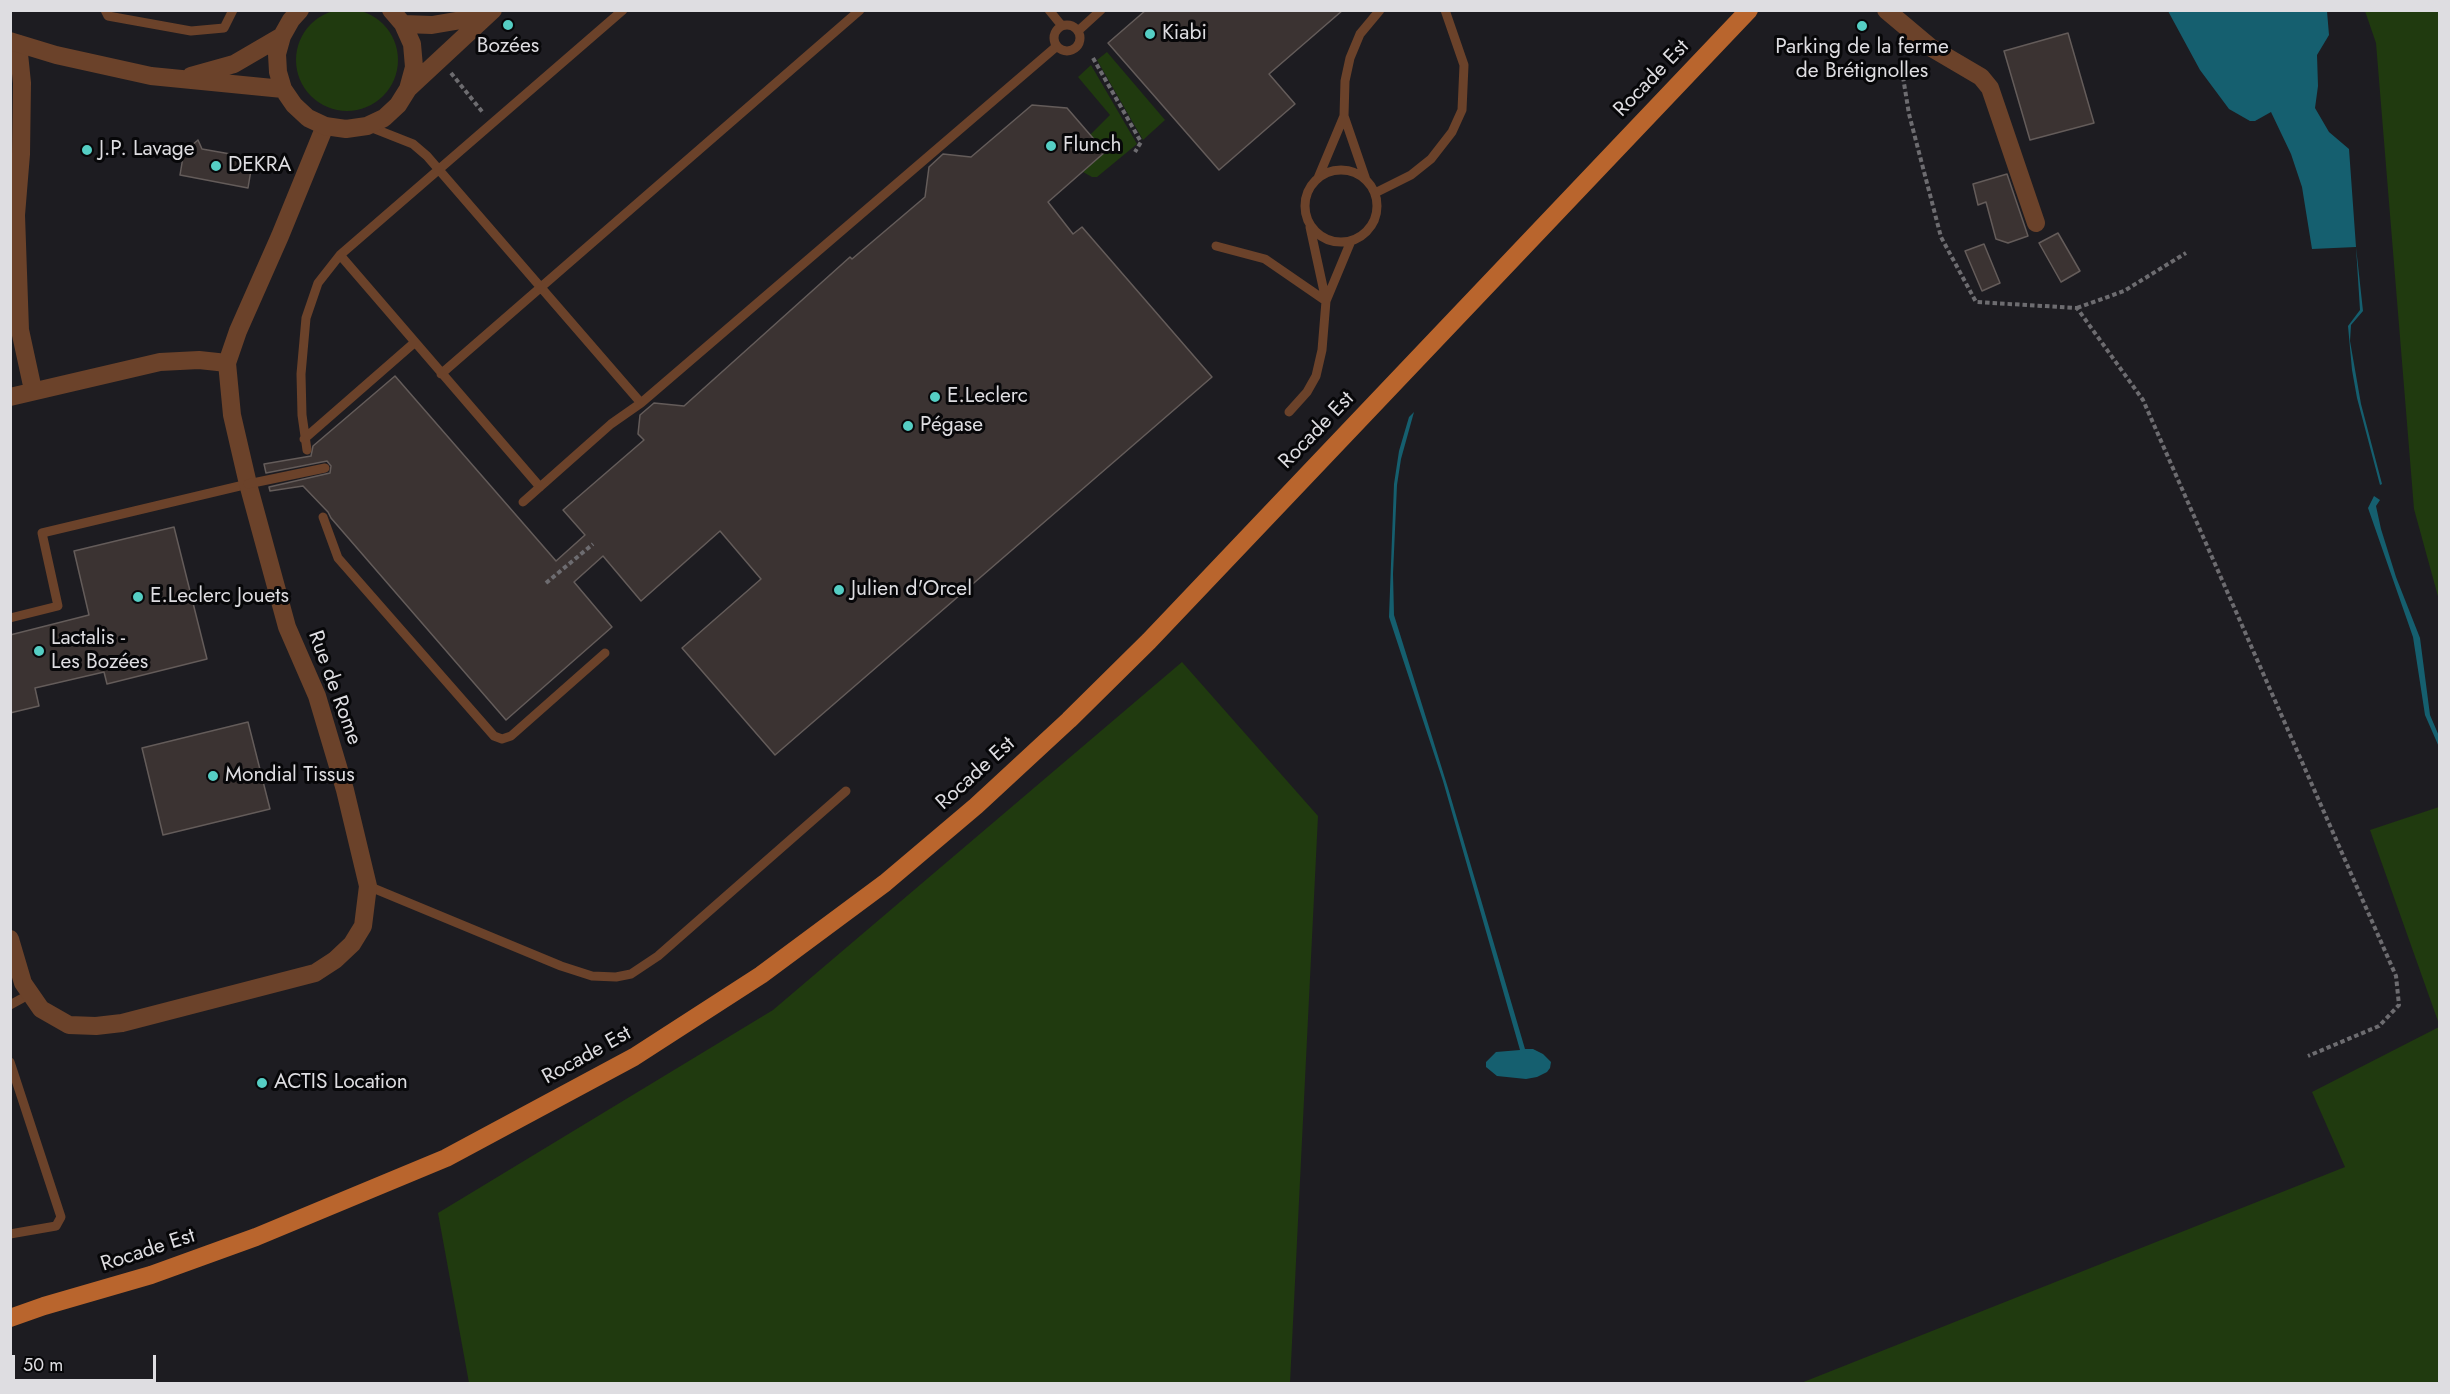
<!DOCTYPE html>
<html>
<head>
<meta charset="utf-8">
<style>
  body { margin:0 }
  #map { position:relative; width:2450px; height:1394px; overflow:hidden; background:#1d1c21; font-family:Jost,sans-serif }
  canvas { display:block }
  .frame { position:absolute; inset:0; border:12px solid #dedde1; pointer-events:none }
  .scale { position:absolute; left:12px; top:1355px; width:144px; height:27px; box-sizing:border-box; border:3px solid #dedde1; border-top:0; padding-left:8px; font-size:18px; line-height:21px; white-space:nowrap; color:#dedde1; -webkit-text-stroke:4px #070709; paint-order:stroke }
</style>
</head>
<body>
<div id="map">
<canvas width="2450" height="1394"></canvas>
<div class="frame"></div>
<div class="scale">50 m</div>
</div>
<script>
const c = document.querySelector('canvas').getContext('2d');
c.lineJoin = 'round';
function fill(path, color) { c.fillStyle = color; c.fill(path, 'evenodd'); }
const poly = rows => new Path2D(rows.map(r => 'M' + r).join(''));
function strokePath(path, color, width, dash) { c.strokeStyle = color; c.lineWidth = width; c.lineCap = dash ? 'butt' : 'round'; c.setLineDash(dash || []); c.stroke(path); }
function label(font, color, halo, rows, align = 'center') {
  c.font = font + ' Jost,sans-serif'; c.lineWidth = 6; c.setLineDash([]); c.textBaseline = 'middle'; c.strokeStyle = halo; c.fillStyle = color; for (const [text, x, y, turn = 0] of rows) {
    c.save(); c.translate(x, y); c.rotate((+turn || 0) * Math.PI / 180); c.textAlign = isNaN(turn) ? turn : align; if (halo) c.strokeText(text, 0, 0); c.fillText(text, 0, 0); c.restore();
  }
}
fill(poly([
  '296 60a51 51 0 1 1 102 0a51 51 0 1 1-102 0Z',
  [2365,11,2439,11,2439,600,2414,509,2376,43],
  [1107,52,1165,120,1143,140,1097,60],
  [1091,65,1137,144,1097,177,1092,177,1083,172,1105,152,1090,135,1110,115,1078,77],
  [1182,662,1318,816,1290,1383,469,1383,438,1213,773,1010],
  [2439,807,2440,807,2439,1024,2370,830],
  [2439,1027,2439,1383,1801,1383,2345,1167,2312,1092]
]), '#203a0f');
fill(poly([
  [2168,11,2327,11,2329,35,2317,55,2318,86,2315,108,2329,132,2349,149,2356,247,2363,311,2351,325,2350,341,2361,404,2382,484,2380,485,2357,398,2352,370,2348,326,2360,310,2356,247,2312,249,2302,187,2291,154,2271,112,2255,121,2250,121,2229,109,2200,70],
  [1414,412,1401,459,1397,485,1393,574,1394,615,1448,788,1525,1049,1533,1049,1543,1054,1551,1062,1550,1068,1547,1072,1537,1077,1526,1079,1497,1076,1486,1067,1486,1062,1496,1052,1520,1050,1443,781,1389,617,1394,484,1399,451,1409,417],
  [2374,496,2380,500,2376,506,2381,529,2396,577,2420,638,2430,715,2439,736,2439,747,2425,715,2413,637,2368,508]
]), '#155f6f');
const building = poly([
  [1146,10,1343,10,1269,74,1295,104,1219,170,1108,43,1146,10],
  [2068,33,2094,123,2030,140,2004,51,2068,33],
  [1032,105,1067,108,1105,152,1048,202,1073,234,1082,227,1212,377,775,755,682,648,761,579,720,531,641,601,603,556,574,582,612,627,506,720,331,518,328,512,303,486,270,491,269,487,330,473,331,466,327,461,266,473,264,464,311,456,313,446,395,376,556,561,585,535,563,510,644,440,638,434,640,415,654,403,684,406,850,257,852,259,925,197,929,167,943,154,971,157,1032,105],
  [198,140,202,149,253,158,248,188,180,175,185,145,191,146,198,140],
  [2007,174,2028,236,2008,243,1996,239,1986,202,1978,205,1973,184,2007,174],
  [2058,233,2080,271,2061,282,2039,243,2058,233],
  [1984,244,2000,283,1982,291,1965,251,1984,244],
  [174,527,207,659,107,684,104,672,35,688,39,706,10,713,10,635,89,615,74,551,174,527],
  [248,722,270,809,163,835,142,748,248,722]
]);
fill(building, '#3b3332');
strokePath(building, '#645c5a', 1.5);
strokePath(poly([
  [1093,58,1141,142,1135,152],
  [451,73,484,114],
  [1903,77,1909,114,1941,237,1976,302,2077,308,2143,400,2396,976,2399,1005,2379,1026,2308,1056],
  [2077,308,2124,291,2186,253],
  [546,583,593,544]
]), '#6d6c70', 4, [4.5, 3]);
strokePath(poly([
  [105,10,108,16,191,31,224,28,233,10],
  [1049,10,1062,26],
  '1054 38a13 13 0 1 1 26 0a13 13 0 1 1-26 0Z',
  [1078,31,1101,10],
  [1344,116,1366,180],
  [370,127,413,144,427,156,641,403,1057,46],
  '1305 206a36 36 0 1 1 72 0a36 36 0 1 1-72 0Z',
  [1318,178,1344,116,1345,81,1350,58,1360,34,1380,10],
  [1375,193,1411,175,1431,159,1452,132,1462,110,1464,65,1445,10],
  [1310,227,1326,301],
  [1216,246,1265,259,1326,301],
  [340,255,540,487],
  [441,374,860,10],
  [1289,412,1307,392,1316,376,1322,350,1326,301,1351,241],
  [304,439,414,343],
  [307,450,302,415,301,374,306,318,318,283,340,255,623,10],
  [523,502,611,424,641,403],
  [323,517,338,558,494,736,502,739,511,736,605,653],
  [10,618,58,606,42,533,248,484],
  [368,886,561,966,592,976,616,977,631,974,658,956,846,791],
  [10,1005,30,994],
  [10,1062,61,1217,56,1226,10,1234]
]), '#6b422a', 9);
strokePath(poly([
  [1886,10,1930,47,1981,77,1990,88,2036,223],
  [18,44,22,83,21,154,16,215,20,330,33,390],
  [10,397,160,362,199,360,227,363],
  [10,939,23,983,41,1009,69,1025,96,1026,122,1023,315,973,335,960,352,944,363,926,368,886,345,790,317,696,287,627,248,484,232,415,227,363,238,331,280,236,325,126]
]), '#6b422a', 18);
strokePath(poly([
  [300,10,291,20,282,36,277,54,278,72,283,89,294,105,308,118,325,126,346,129,367,126,384,118,398,105,408,89,414,67,412,44,403,24,391,10],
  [403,24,432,25,485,16],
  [10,41,56,55,151,76,283,89],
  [191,76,234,64,282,36],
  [408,89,493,10]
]), '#6b422a', 18);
strokePath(poly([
  [10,1318,44,1306,151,1275,256,1237,446,1158,634,1057,761,975,885,883,976,806,1069,720,1149,641,1749,10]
]), '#b9652d', 18);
strokePath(poly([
  [248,484,325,468]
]), '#6b422a', 9);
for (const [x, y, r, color] of [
  [508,25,6,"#55cec4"],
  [1862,26,6,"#55cec4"],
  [1150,34,6,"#55cec4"],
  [1051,146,6,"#55cec4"],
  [87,150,6,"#55cec4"],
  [216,166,6,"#55cec4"],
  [935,397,6,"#55cec4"],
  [908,426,6,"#55cec4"],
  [839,590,6,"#55cec4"],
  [138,597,6,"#55cec4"],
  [39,651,6,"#55cec4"],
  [213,776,6,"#55cec4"],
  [262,1083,6,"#55cec4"]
]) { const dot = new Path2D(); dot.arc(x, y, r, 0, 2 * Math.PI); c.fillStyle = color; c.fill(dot); strokePath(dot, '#070709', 2); }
label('21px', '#dedde1', '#070709', [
  ["Kiabi",1162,34],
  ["Bozées",508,47,"center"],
  ["Parking de la ferme",1862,48,"center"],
  ["de Brétignolles",1862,72,"center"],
  ["Flunch",1063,146],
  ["J.P. Lavage",99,150],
  ["DEKRA",228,166],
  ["E.Leclerc",947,397],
  ["Pégase",920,426],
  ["Julien d'Orcel",851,590],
  ["E.Leclerc Jouets",150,597],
  ["Lactalis -",51,639],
  ["Les Bozées",51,663],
  ["Mondial Tissus",225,776],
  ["ACTIS Location",274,1083]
], 'left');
label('21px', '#dedde1', '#070709', [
  ["Rocade Est",1652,79,-46],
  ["Rocade Est",1317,431,-46],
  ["Rue de Rome",334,688,70],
  ["Rocade Est",976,774,-42],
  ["Rocade Est",587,1056,-29],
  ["Rocade Est",148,1251,-18]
]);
</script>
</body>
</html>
